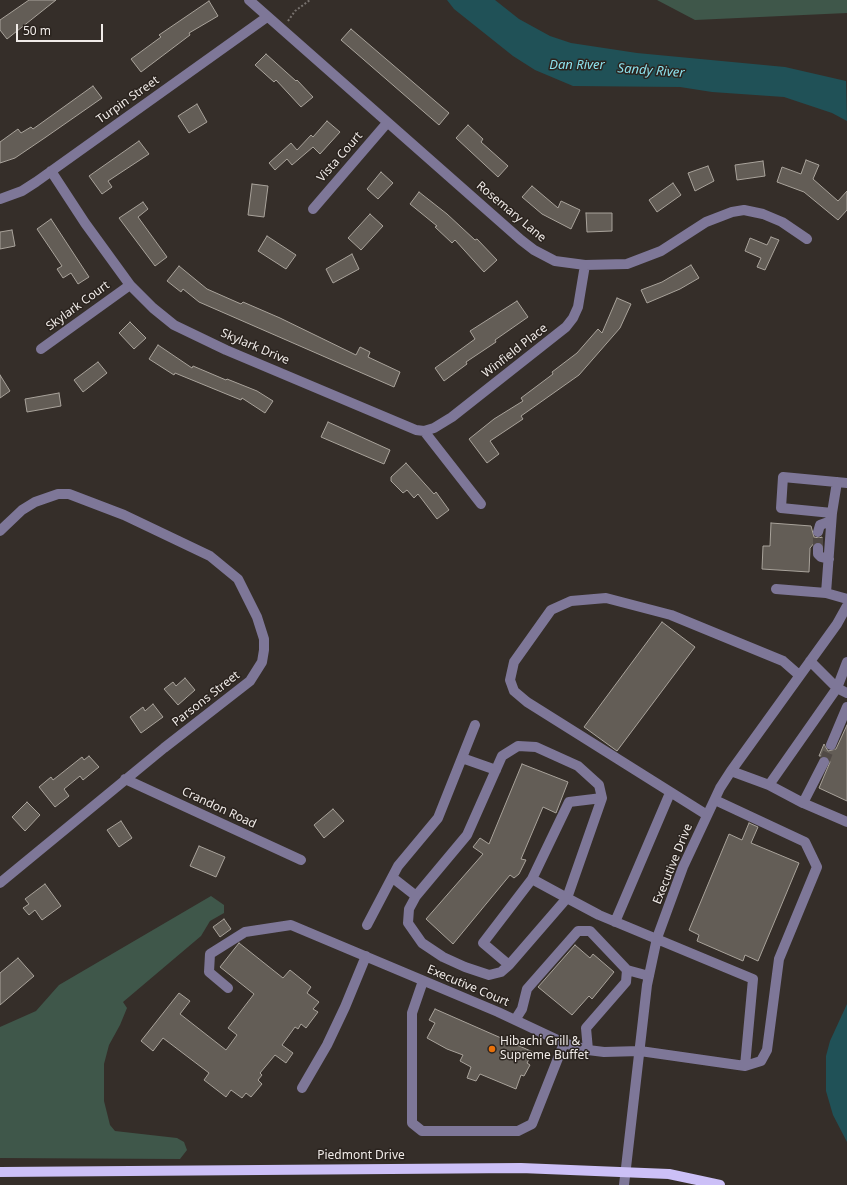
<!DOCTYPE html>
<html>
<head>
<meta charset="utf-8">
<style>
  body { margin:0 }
  #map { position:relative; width:847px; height:1185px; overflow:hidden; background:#352e29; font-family:"Noto Sans",sans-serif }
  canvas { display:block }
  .scale { position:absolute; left:16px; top:24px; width:87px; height:18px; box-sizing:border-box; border:2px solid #f0ebe8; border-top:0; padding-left:5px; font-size:12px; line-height:14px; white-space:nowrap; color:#f0ebe8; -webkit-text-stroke:3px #2b241f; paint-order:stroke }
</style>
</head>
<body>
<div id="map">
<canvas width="847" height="1185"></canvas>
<div class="scale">50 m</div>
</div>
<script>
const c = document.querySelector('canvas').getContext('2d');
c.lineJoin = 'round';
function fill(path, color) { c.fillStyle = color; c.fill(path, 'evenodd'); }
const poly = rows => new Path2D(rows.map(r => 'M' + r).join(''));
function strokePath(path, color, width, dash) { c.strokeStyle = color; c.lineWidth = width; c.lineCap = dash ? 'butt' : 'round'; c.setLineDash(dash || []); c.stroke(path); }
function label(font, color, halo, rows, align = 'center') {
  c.font = font + ' "Noto Sans",sans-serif'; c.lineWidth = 3; c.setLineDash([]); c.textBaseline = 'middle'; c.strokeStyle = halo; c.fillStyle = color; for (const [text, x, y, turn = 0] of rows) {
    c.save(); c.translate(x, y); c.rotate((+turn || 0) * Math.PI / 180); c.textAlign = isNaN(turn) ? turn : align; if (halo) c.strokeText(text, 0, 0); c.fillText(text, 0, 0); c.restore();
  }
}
fill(poly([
  [657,0,847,0,847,13,695,20],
  [211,896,224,905,224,913,210,921,201,936,123,1002,127,1008,120,1025,109,1045,104,1064,104,1101,110,1125,115,1131,177,1138,184,1142,187,1150,180,1159,0,1158,0,1027,36,1011,59,985]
]), '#3f574a');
fill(poly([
  [447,0,495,0,519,19,550,36,571,43,637,53,785,67,846,81,847,121,832,113,784,97,712,92,680,87,573,86,535,70,513,56,454,9],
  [847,1004,847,1142,833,1115,826,1091,826,1056,830,1041]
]), '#205157');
const building = poly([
  [29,0,56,0,7,39,0,30,0,20,29,0],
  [209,1,218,16,189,33,190,35,141,72,131,59,161,37,159,35,209,1],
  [351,29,449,113,439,125,341,40,351,29],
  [266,54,296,81,297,80,313,97,301,107,276,80,274,82,255,65,266,54],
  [93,86,102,98,46,137,15,158,0,163,0,142,18,129,21,133,31,127,33,129,93,86],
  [197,104,207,122,189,133,178,116,197,104],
  [327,121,340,132,320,154,313,147,292,165,287,159,275,170,269,163,291,143,297,150,311,135,313,137,327,121],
  [468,125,483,139,481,142,508,166,498,177,456,138,468,125],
  [139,141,149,154,108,181,112,187,102,194,89,176,139,141],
  [806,160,819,165,813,179,838,201,847,191,847,210,838,220,804,192,777,182,782,167,801,174,806,160],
  [763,161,765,176,737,180,735,165,763,161],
  [708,166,714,181,695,191,688,173,708,166],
  [381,172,393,183,378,199,367,189,381,172],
  [673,183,681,195,657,212,649,200,673,183],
  [252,184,268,186,264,217,248,215,252,184],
  [532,186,558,208,561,201,580,210,571,229,542,214,522,197,532,186],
  [419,192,447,214,475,240,477,239,497,260,484,272,455,240,452,243,435,227,437,226,410,204,419,192],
  [143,202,148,209,138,217,167,257,155,266,119,218,143,202],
  [586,213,612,213,612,231,587,232,586,213],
  [370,214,383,226,361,250,348,238,370,214],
  [51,219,89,277,78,284,71,273,63,278,57,269,62,266,37,229,51,219],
  [12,230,15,246,0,249,0,232,12,230],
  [267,236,296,255,286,269,258,251,267,236],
  [771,237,779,240,765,270,757,267,761,258,745,251,750,238,767,245,771,237],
  [352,254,359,269,333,283,326,269,352,254],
  [691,265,699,278,680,289,647,303,641,290,662,282,691,265],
  [179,266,207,289,241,304,243,302,280,318,356,355,360,347,370,352,368,357,400,372,394,387,199,302,183,289,181,292,167,281,179,266],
  [617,298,631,304,620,328,579,375,521,416,523,419,490,441,499,454,487,463,469,439,494,419,523,401,521,398,553,374,552,372,577,353,598,329,602,333,617,298],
  [517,301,528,317,495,340,496,342,466,362,467,364,444,381,435,368,475,339,470,331,517,301],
  [130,322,146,338,134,349,119,333,130,322],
  [158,345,192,368,193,366,226,380,227,379,257,391,273,401,265,413,242,398,241,400,175,373,174,375,149,359,158,345],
  [98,362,107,373,83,392,74,380,98,362],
  [0,375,10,391,0,398,0,375],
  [59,393,61,406,27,412,25,399,59,393],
  [328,422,390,450,384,464,321,437,328,422],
  [406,463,434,494,436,492,449,510,437,519,418,494,414,498,407,490,403,493,391,481,391,477,406,463],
  [771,523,811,526,814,537,819,538,822,537,822,543,815,542,810,548,809,572,762,569,763,546,770,546,771,523],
  [662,622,695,647,617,751,584,727,662,622],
  [185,678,195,690,178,705,164,689,173,682,176,686,185,678],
  [153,704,163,717,141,733,130,717,143,707,145,711,153,704],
  [847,725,847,801,819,788,830,762,827,756,819,756,824,744,828,751,836,749,847,725],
  [89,756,99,767,83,780,80,776,64,789,69,796,55,807,39,787,51,777,53,780,82,757,84,760,89,756],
  [522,764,568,782,556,813,543,807,521,859,526,860,519,874,514,878,510,875,453,944,426,919,483,854,473,847,480,838,489,844,522,764],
  [27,802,40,815,25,831,12,817,27,802],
  [333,809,344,821,324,838,314,825,333,809],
  [121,821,132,838,119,847,107,830,121,821],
  [749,823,758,827,751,843,799,863,758,961,745,955,743,961,697,941,699,935,689,930,729,834,742,840,749,823],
  [199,846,225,857,216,877,190,866,199,846],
  [45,884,61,906,42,920,35,910,29,915,23,908,29,904,25,899,45,884],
  [224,919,231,929,220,937,213,927,224,919],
  [239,943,283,978,290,970,311,987,307,993,319,1002,313,1009,318,1012,306,1028,301,1024,298,1029,295,1027,282,1045,293,1053,286,1063,275,1055,260,1073,262,1075,258,1080,262,1084,251,1097,246,1093,242,1098,231,1090,226,1097,204,1080,209,1073,163,1038,153,1051,141,1041,179,993,190,1001,180,1014,226,1050,237,1035,228,1028,254,994,220,967,239,943],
  [575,945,590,958,593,954,614,972,592,999,589,996,572,1015,538,987,575,945],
  [18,958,34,976,0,1005,0,973,18,958],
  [435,1009,533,1052,527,1063,530,1065,524,1076,521,1075,516,1089,480,1074,476,1081,467,1078,471,1067,460,1061,463,1055,447,1049,427,1038,435,1023,429,1020,435,1009]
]);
fill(building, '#635d56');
strokePath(building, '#a9a39b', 1);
strokePath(poly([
  [818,548,818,532],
  [824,762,831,745]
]), '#514a46', 10, [10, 5]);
strokePath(poly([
  [288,21,295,11,310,0]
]), '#78726e', 2, [2, 2]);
strokePath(poly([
  [249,0,521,240,534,250,555,261,585,265,627,264,661,251,706,222,732,212,744,210,763,214,782,222,807,239],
  [51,171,85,223,130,285,153,308,174,325,226,350,416,430,424,431,434,428,452,417,566,327,573,318,578,307,585,265],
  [0,199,22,191,36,182,267,17],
  [313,209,387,123],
  [41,349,130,285],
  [424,431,481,504],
  [847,483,783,477,781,508,832,513,826,593,847,599],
  [832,513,837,482],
  [0,531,22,510,35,502,58,494,69,494,124,515,210,556,238,579,257,617,264,639,264,650,262,662,250,681,164,748,0,883],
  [818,532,820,525,831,521],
  [818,548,818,554,821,557,829,559],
  [776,589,826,593],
  [810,661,837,688,847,693],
  [831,745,847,707],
  [462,758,496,770],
  [731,771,769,785,803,803,847,822],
  [125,779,301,860],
  [769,785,837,688,847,662],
  [803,803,824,762],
  [707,815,527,702,514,691,510,680,514,662,551,610,571,601,606,598,671,615,783,661,799,675],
  [393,878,416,896],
  [532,879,569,802,602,798],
  [615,922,670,793],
  [367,925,398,866,438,818,475,725],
  [509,965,501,972,489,975,465,967,443,957,422,943,408,923,409,909,416,896,467,835,502,756,518,746,536,747,578,766,599,785,602,798,567,898,509,965,483,943,532,879,567,898,599,915,753,979,745,1066],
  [627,970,649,976],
  [423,981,412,1013,412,1123,422,1131,518,1131,532,1124,564,1043],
  [228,988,209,972,210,954,245,932,291,925,498,1012,564,1043,588,1050,604,1052,640,1051,745,1066,761,1061,767,1050,779,959,817,867,805,842,715,800],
  [515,1020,522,1009,527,989,578,931,590,931,627,970,626,982,586,1028,588,1050],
  [302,1088,327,1045,345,1007,366,956],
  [624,1185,647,985,657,938,683,867,720,788,731,771,837,624,847,606]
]), '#7e7798', 10);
strokePath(poly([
  [0,1172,521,1168,669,1174,720,1185]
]), '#ccc0f7', 10);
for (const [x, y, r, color] of [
  [492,1049,4,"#e8710a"]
]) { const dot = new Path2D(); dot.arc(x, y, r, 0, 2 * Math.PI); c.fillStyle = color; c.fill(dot); strokePath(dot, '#2b241f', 1.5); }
label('12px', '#f0ebe8', '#2b241f', [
  ["Turpin Street",128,100,-35],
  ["Vista Court",340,157,-49],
  ["Rosemary Lane",511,212,40],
  ["Skylark Court",78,306,-36],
  ["Skylark Drive",255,347,23],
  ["Winfield Place",515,351,-38],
  ["Parsons Street",206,699,-38],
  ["Crandon Road",219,808,25],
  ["Executive Drive",673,864,-68],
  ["Executive Court",468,986,23],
  ["Piedmont Drive",361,1156]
]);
label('12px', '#f0ebe8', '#2b241f', [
  ["Hibachi Grill &",500,1042],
  ["Supreme Buffet",500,1056]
], 'left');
label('italic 13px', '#8de1ec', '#2b241f', [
  ["Dan River",577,65],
  ["Sandy River",651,71,4]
]);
</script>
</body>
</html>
